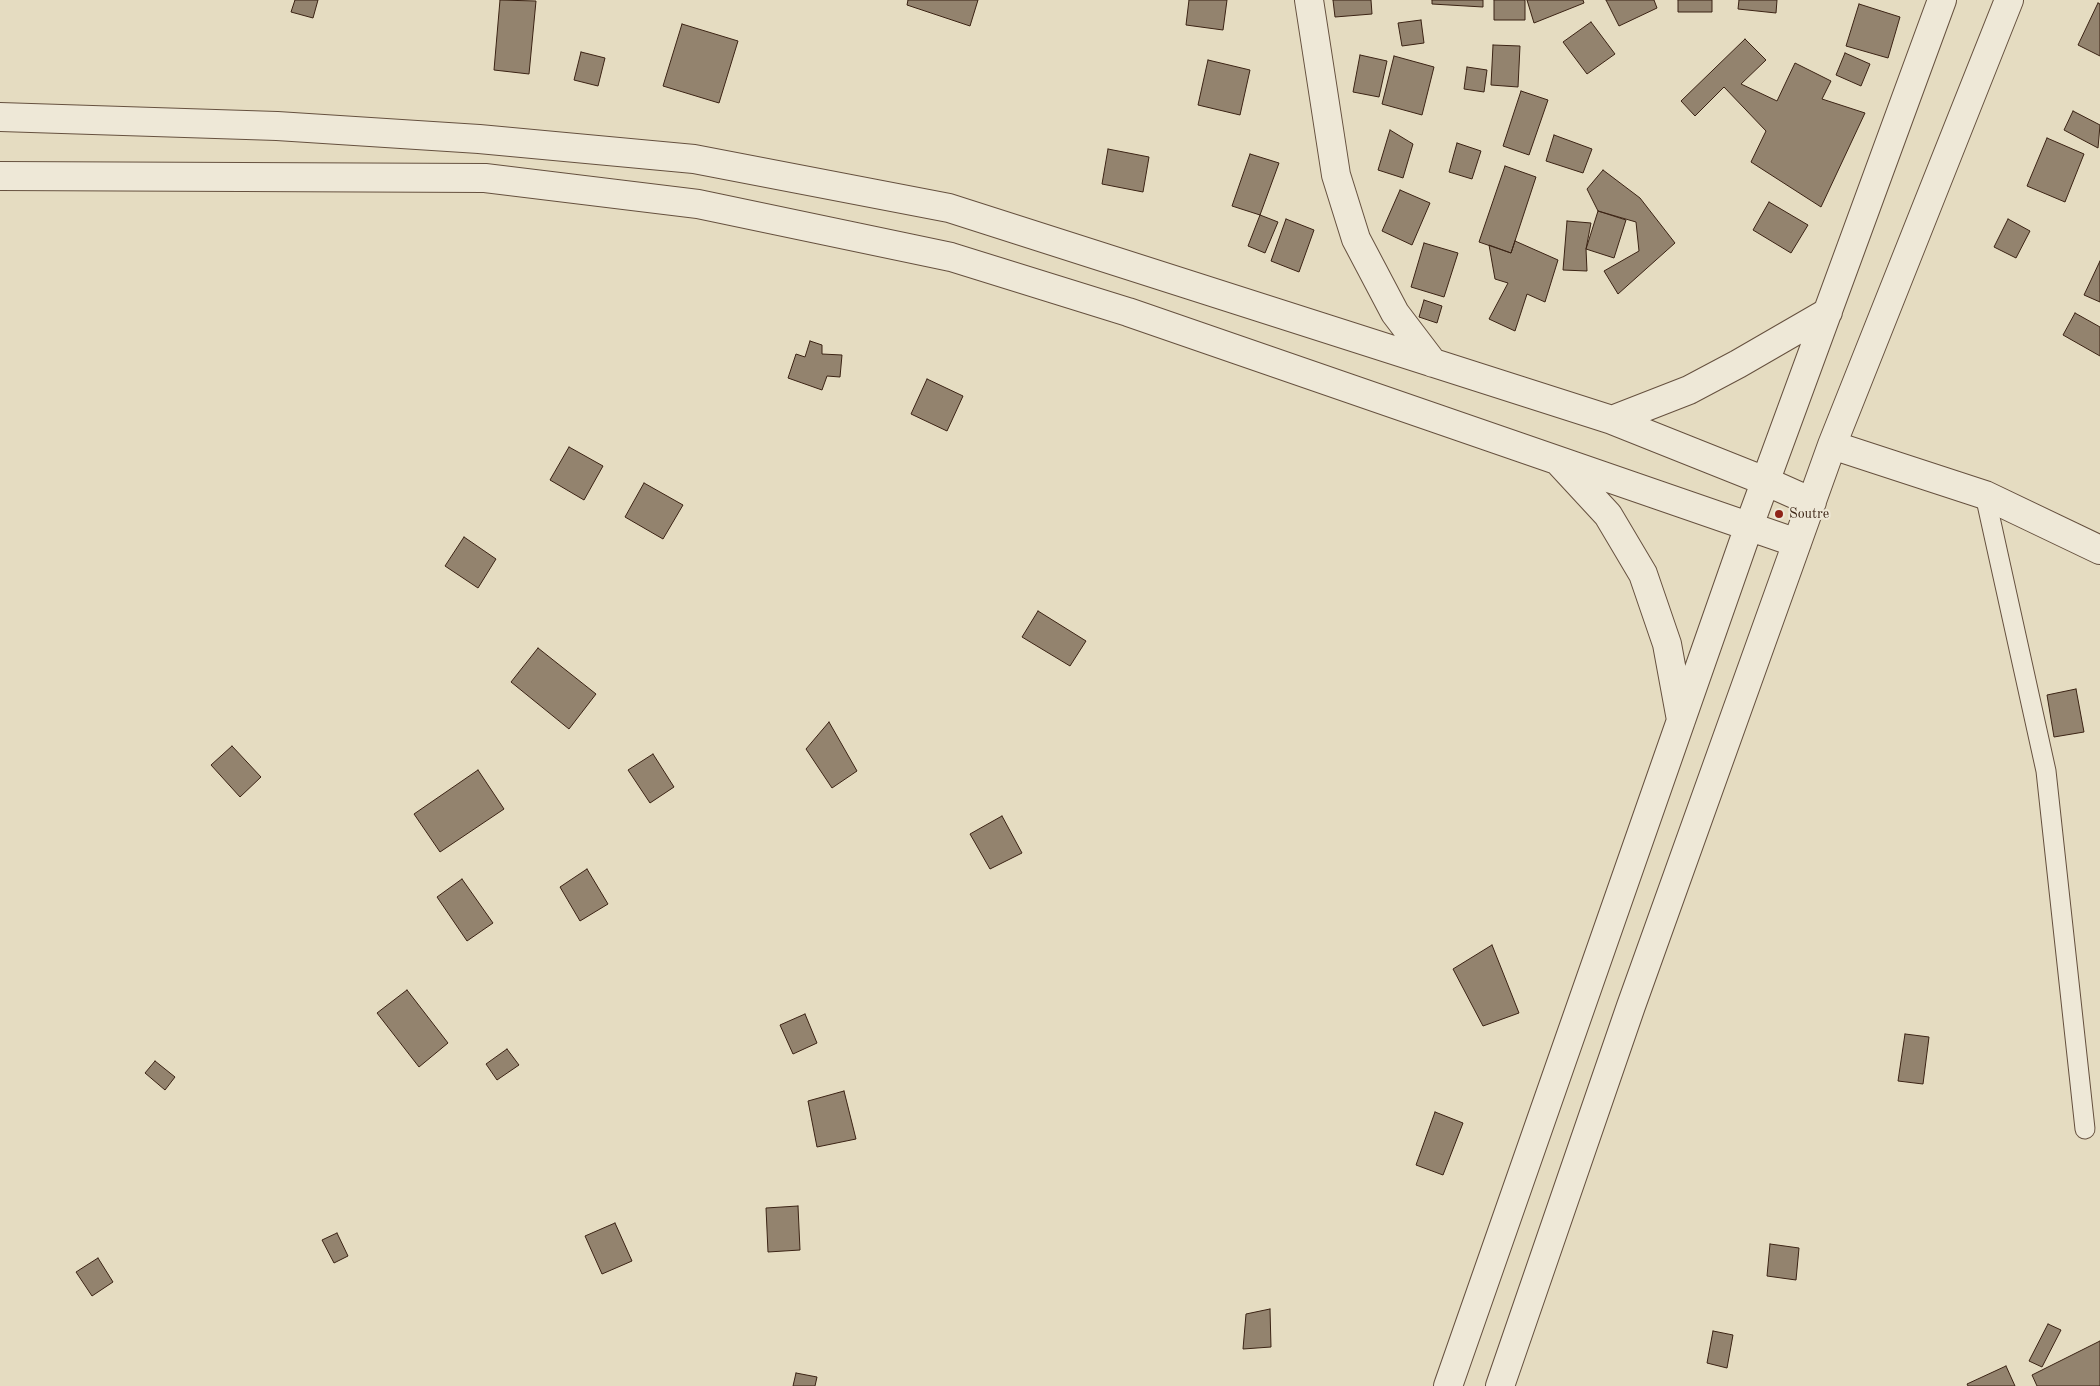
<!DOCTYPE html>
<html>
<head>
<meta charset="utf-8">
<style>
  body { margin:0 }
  canvas { display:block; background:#e5dcc1 }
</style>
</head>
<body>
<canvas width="2100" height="1386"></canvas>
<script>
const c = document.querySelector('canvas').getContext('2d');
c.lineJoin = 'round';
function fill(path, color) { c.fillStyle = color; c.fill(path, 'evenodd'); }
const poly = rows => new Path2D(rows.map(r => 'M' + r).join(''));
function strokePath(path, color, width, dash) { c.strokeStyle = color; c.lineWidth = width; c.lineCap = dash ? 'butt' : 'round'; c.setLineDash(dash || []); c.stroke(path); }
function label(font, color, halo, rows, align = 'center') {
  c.font = font + ' "Old Standard TT",serif'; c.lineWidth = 4; c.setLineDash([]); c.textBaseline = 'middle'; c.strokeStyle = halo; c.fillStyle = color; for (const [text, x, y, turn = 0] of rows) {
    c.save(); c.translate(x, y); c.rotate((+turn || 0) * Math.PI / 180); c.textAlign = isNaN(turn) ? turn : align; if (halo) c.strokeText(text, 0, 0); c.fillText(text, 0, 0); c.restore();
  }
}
const building = poly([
  [295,0,318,0,313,18,291,12,295,0],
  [500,0,536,1,529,74,494,70,500,0],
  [908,0,978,0,970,26,907,5,908,0],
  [1189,0,1227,0,1223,30,1186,25,1189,0],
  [1333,0,1371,0,1372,14,1335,17,1333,0],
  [1432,0,1483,0,1483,7,1432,4,1432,0],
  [1494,0,1525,0,1525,20,1494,20,1494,0],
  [1527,0,1583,0,1584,3,1534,23,1527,0],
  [1606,0,1654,0,1657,8,1619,26,1606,0],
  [1678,0,1712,0,1712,12,1678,12,1678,0],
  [1739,0,1777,0,1776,13,1738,9,1739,0],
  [2098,3,2100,4,2100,56,2078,45,2098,3],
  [1859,4,1900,17,1888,58,1846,46,1859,4],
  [1421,20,1424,43,1402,46,1398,23,1421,20],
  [1591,22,1615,54,1587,74,1563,42,1591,22],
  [682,24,738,41,719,103,663,86,682,24],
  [1745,39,1766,60,1741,84,1777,101,1795,63,1831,81,1822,99,1865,113,1821,207,1751,162,1766,131,1724,87,1695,116,1681,101,1745,39],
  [1493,45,1520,46,1518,87,1491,85,1493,45],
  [581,52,605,58,598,86,574,80,581,52],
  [1845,53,1870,64,1861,86,1836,75,1845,53],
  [1360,55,1387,61,1379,97,1353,92,1360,55],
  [1394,56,1434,67,1422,115,1382,104,1394,56],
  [1208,60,1250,70,1240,115,1198,105,1208,60],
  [1467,67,1487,70,1484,92,1464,89,1467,67],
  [1521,91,1548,100,1529,155,1503,146,1521,91],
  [2073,111,2100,125,2098,148,2064,130,2073,111],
  [1390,130,1413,144,1403,178,1378,170,1390,130],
  [1554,135,1592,149,1583,173,1546,161,1554,135],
  [2047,138,2084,154,2065,202,2027,186,2047,138],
  [1457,143,1481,151,1472,179,1449,172,1457,143],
  [1108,149,1149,157,1143,192,1102,184,1108,149],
  [1250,154,1279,163,1260,215,1232,206,1250,154],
  [1505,166,1536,177,1511,253,1479,242,1505,166],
  [1603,170,1640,198,1675,243,1618,294,1604,271,1639,251,1636,222,1598,211,1587,189,1603,170],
  [1400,190,1430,203,1412,245,1382,231,1400,190],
  [1769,202,1808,225,1791,253,1753,230,1769,202],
  [1598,211,1626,220,1614,258,1586,249,1598,211],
  [1260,215,1278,222,1265,253,1248,246,1260,215],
  [1286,219,1314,230,1299,272,1271,261,1286,219],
  [2008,219,2030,231,2016,258,1994,247,2008,219],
  [1567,221,1591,223,1586,249,1587,271,1563,270,1567,221],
  [1515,241,1558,260,1545,302,1527,294,1515,331,1489,319,1508,283,1495,279,1489,245,1511,253,1515,241],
  [1424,243,1458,253,1444,297,1411,287,1424,243],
  [2100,261,2100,302,2084,295,2100,261],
  [1424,300,1442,306,1437,323,1419,317,1424,300],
  [2075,313,2100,327,2100,356,2063,335,2075,313],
  [810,341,822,345,822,354,842,355,840,377,827,376,822,390,788,378,796,354,805,357,810,341],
  [927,379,963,396,947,431,911,414,927,379],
  [569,447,603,466,584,500,550,480,569,447],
  [644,483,683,505,663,539,625,517,644,483],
  [464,537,496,559,478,588,445,566,464,537],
  [1038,611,1086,641,1070,666,1022,637,1038,611],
  [538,648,596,694,569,729,511,682,538,648],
  [2076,689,2084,732,2054,737,2047,695,2076,689],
  [829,722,857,771,832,788,806,749,829,722],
  [232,746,261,777,240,797,211,765,232,746],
  [653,754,674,787,650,803,628,770,653,754],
  [478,770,504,809,440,852,414,814,478,770],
  [1002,816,1022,853,990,869,970,834,1002,816],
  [587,869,608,904,580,921,560,887,587,869],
  [462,879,493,923,467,941,437,897,462,879],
  [1492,945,1519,1013,1483,1026,1453,969,1492,945],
  [407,990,448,1043,419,1067,377,1013,407,990],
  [805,1014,817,1043,793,1054,780,1025,805,1014],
  [1905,1034,1929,1037,1923,1084,1898,1081,1905,1034],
  [507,1049,519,1065,497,1080,486,1064,507,1049],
  [155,1061,175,1077,165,1090,145,1073,155,1061],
  [844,1091,856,1139,817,1147,808,1101,844,1091],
  [1435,1112,1463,1123,1443,1175,1416,1165,1435,1112],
  [798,1206,800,1250,768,1252,766,1208,798,1206],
  [615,1223,632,1261,602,1274,585,1236,615,1223],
  [337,1233,348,1256,334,1263,322,1240,337,1233],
  [1770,1244,1799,1248,1796,1280,1767,1276,1770,1244],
  [98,1258,113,1282,92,1296,76,1272,98,1258],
  [1270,1309,1271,1347,1243,1349,1246,1314,1270,1309],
  [2048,1324,2061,1330,2042,1367,2029,1361,2048,1324],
  [1713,1331,1733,1335,1727,1368,1707,1363,1713,1331],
  [2100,1341,2100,1386,2037,1386,2032,1375,2100,1341],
  [2006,1366,2015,1386,1968,1386,1967,1384,2006,1366],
  [796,1373,817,1377,815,1386,793,1386,796,1373]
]);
fill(building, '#93836e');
strokePath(building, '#3b2314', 1);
const service = poly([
  [1985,495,2046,771,2085,1129]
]);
const minor = poly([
  [1309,0,1336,175,1356,239,1395,313,1433,363],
  [0,117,277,126,479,139,694,159,949,208,1612,420,1765,481,1812,502],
  [0,176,485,178,698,204,951,257,1128,312,1797,543],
  [1612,420,1689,390,1738,364,1828,312],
  [1832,445,1985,495,2100,550],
  [1559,462,1608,515,1643,574,1667,644,1681,720],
  [1448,1386,1749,526,1942,0],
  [1500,1386,1631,1006,1832,445,2009,0]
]);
strokePath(service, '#66513f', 21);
strokePath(minor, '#66513f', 30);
strokePath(service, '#eee8d7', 19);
strokePath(minor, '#eee8d7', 28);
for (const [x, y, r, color] of [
  [1779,514,5,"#8f2418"]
]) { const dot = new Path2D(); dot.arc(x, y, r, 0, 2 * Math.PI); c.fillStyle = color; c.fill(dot); strokePath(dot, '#eee8d7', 2); }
label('14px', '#3b2314', '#eee8d7', [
  ["Soutre",1789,514]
], 'left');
</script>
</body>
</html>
